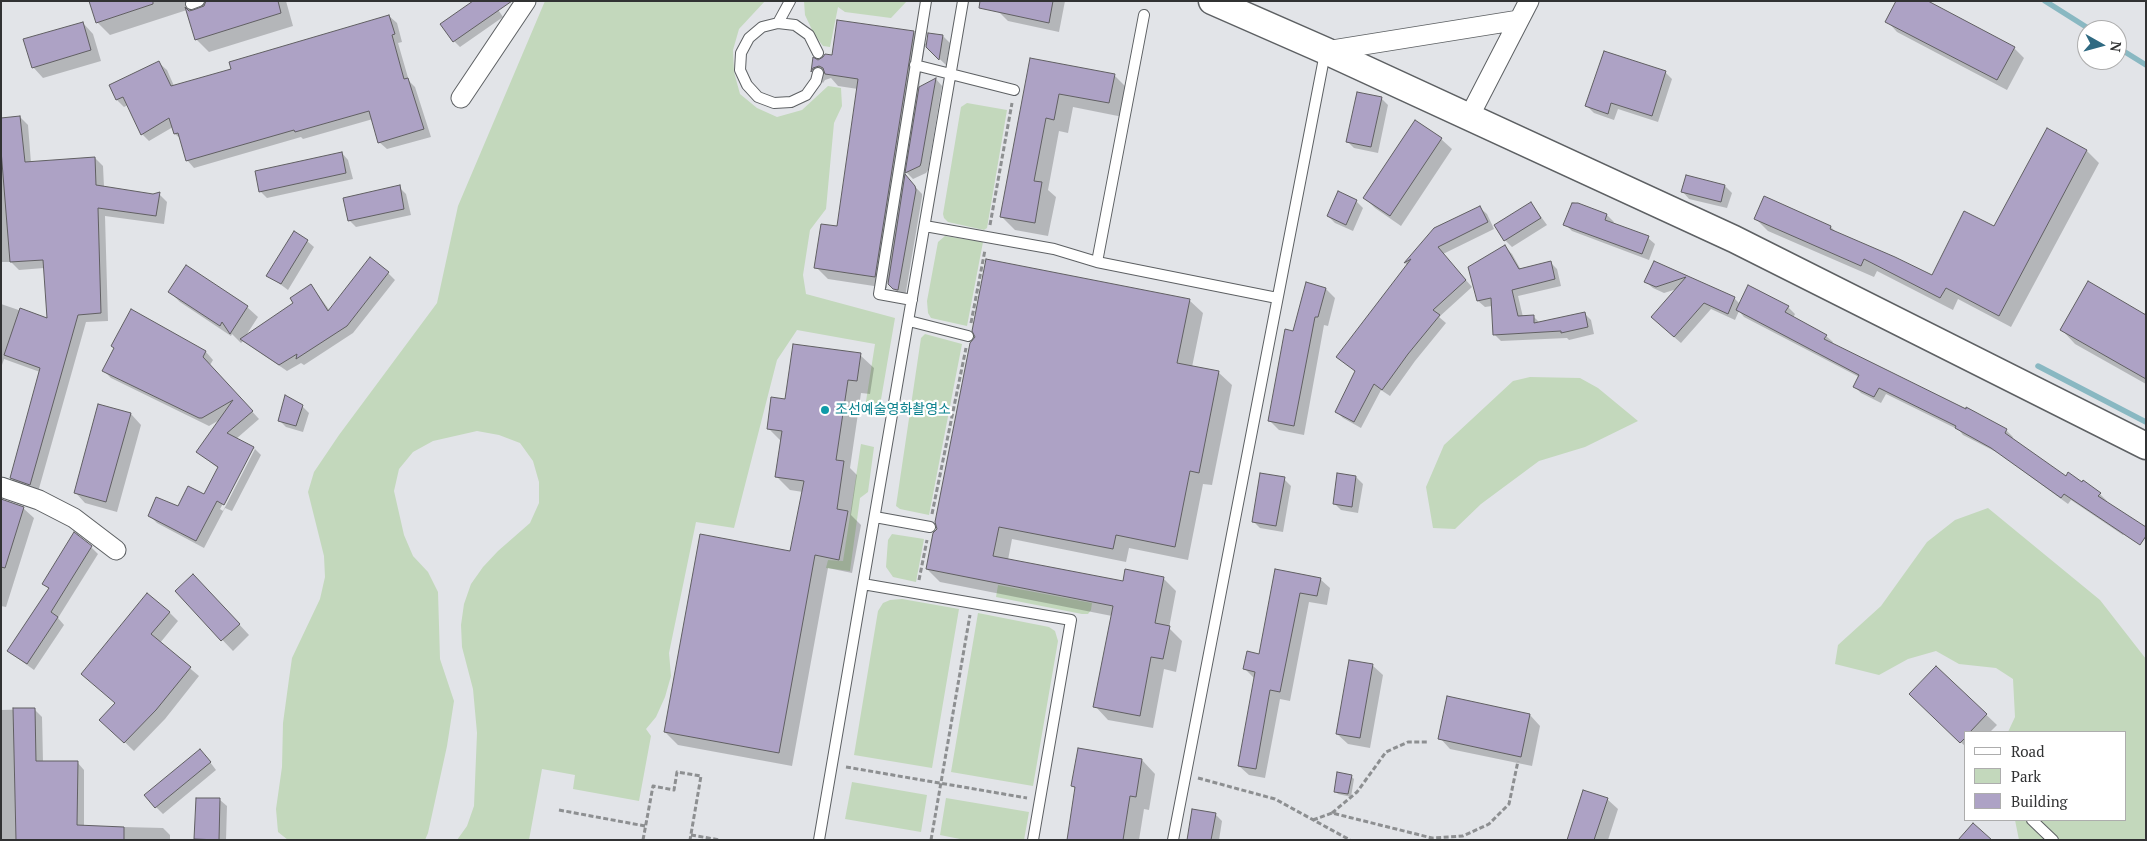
<!DOCTYPE html>
<html>
<head>
<meta charset="utf-8">
<style>
  body { margin:0 }
  #map { position:relative; width:2147px; height:841px; overflow:hidden; background:#e2e4e8; font-family:"PT Serif",serif }
  canvas { display:block }
  .frame { position:absolute; inset:0; border:2px solid #313233; pointer-events:none }
  .legend { position:absolute; left:1964px; top:731px; width:162px; height:90px; box-sizing:border-box; background:#fff; border:1px solid #adadad; margin:0; padding:6px 9px; list-style:none; font-size:15px; color:#313233 }
  .legend li { display:flex; align-items:center; gap:10px; height:25px }
  .legend b { width:25px; border:1px solid #adadad }
  .north { position:absolute; left:2077px; top:20px; width:50px; height:50px; box-sizing:border-box; background:#fff; border:1px solid #adadad; border-radius:50%; rotate:97deg; font-size:14px; font-weight:700; line-height:20px; text-align:center; color:#313233 }
  .north::after { content:''; display:block; margin:auto; width:18px; height:22px; background:#2f6a82; clip-path:polygon(50% 0,100% 100%,50% 72%,0 100%) }
</style>
</head>
<body>
<div id="map">
<canvas width="2147" height="841"></canvas>
<div class="frame"></div>
<ul class="legend">
<li><b style="height:6px;background:#fff"></b>Road</li>
<li><b style="height:14px;background:#c3d8bc"></b>Park</li>
<li><b style="height:14px;background:#ada2c5"></b>Building</li>
</ul>
<div class="north">N</div>
</div>
<script>
const c = document.querySelector('canvas').getContext('2d');
c.lineJoin = 'round';
function fill(path, color) { c.fillStyle = color; c.fill(path, 'evenodd'); }
const poly = rows => new Path2D(rows.map(r => 'M' + r).join(''));
function strokePath(path, color, width, dash) { c.strokeStyle = color; c.lineWidth = width; c.lineCap = dash ? 'butt' : 'round'; c.setLineDash(dash || []); c.stroke(path); }
function label(font, color, halo, rows, align = 'center') {
  c.font = font + ' "PT Serif","Noto Sans KR",serif'; c.lineWidth = 4.5; c.setLineDash([]); c.textBaseline = 'middle'; c.strokeStyle = halo; c.fillStyle = color; for (const [text, x, y, turn = 0] of rows) {
    c.save(); c.translate(x, y); c.rotate((+turn || 0) * Math.PI / 180); c.textAlign = isNaN(turn) ? turn : align; if (halo) c.strokeText(text, 0, 0); c.fillText(text, 0, 0); c.restore();
  }
}
fill(poly([
  [545,1,765,1,739,29,733,50,734,72,740,94,757,108,777,117,802,110,828,86,841,88,842,106,834,123,826,209,810,230,803,275,806,294,895,318,879,411,876,416,864,414,875,344,797,330,777,360,734,528,696,522,669,653,671,676,665,697,656,717,646,729,651,736,639,801,573,789,575,775,542,769,529,840,457,840,467,826,474,806,477,733,473,689,462,647,461,625,464,604,471,584,483,567,498,551,530,523,539,503,539,482,533,461,520,443,499,435,477,431,433,441,413,452,399,469,394,491,404,535,413,556,428,572,438,592,440,659,454,701,447,746,428,833,425,840,288,840,278,832,276,809,282,767,283,723,289,679,292,658,320,599,325,577,324,556,308,492,314,472,339,435,437,303,458,206],
  [804,1,907,1,891,18,845,12,838,7,830,47,823,46,814,34,805,15],
  [967,103,1007,110,987,228,984,230,948,222,944,218,943,214,961,107],
  [945,236,983,242,967,326,931,318,928,313,927,301,938,242],
  [925,334,962,344,929,515,900,509,896,506,921,338],
  [1530,377,1580,378,1598,388,1638,421,1585,447,1539,461,1481,504,1455,529,1433,528,1426,487,1444,445,1513,381],
  [861,444,874,447,868,492,860,498,850,571,826,568,828,560,843,561],
  [1988,508,2100,600,2146,659,2146,840,2019,840,2015,820,2126,820,2126,732,2008,732,2015,717,2013,679,1996,668,1959,664,1936,651,1908,659,1879,675,1835,664,1838,645,1881,606,1927,542,1955,520],
  [892,534,924,539,916,582,893,577,886,567,888,540],
  [998,585,1092,603,1091,610,1088,614,1082,614,996,597],
  [902,599,959,609,932,768,854,755,878,611,883,603,890,600],
  [978,613,1049,627,1055,631,1058,641,1033,786,951,772],
  [852,782,927,795,921,832,845,819],
  [946,798,1029,812,1024,840,965,840,940,835]
]), '#c3d8bc');
fill(poly([
  [90,1,286,1,293,26,209,52,196,39,195,14,190,9,110,35,97,22],
  [492,1,503,17,460,47,454,41],
  [1000,1,1065,1,1059,32,1008,21,998,11],
  [389,16,397,23,402,42,398,43,409,81,415,87,431,137,387,149,379,142,373,119,303,139,301,137,194,168,187,160,181,139,175,134,173,127,149,141,142,134,128,105,124,107,117,100,110,86,159,63,167,70,174,86,232,70],
  [1887,21,2014,48,2024,58,2007,90,1897,32],
  [83,23,93,34,101,61,43,78,33,67],
  [914,32,927,45,929,34,943,36,950,43,946,65,925,45,919,88,936,79,942,86,928,170,926,173,913,179,905,171,905,176,922,194,922,197,905,297,901,296,887,282,887,288,828,279,816,267,838,228,858,89,838,86,831,78,825,80,823,83,812,72,814,59,818,61],
  [1031,59,1114,75,1128,89,1123,117,1073,107,1068,133,1059,131,1048,190,1056,197,1048,236,1015,230,1001,216],
  [1665,72,1672,79,1658,122,1618,109,1614,120,1594,113,1587,106],
  [1381,98,1388,105,1378,153,1354,148,1347,141],
  [20,117,28,125,31,163,95,158,103,166,104,187,153,195,159,194,167,202,164,224,105,216,108,321,86,322,38,492,19,486,11,478,40,372,4,359,1,368,1,304,48,320,44,268,19,270,11,262,1,262,1,119],
  [1441,139,1452,149,1401,226,1375,208,1365,198],
  [2087,151,2099,163,2011,327,1958,299,1953,310,1877,271,1874,277,1768,231,1755,218,1831,227,1837,233,1932,277,1994,228],
  [342,153,348,160,353,179,267,198,260,191],
  [1686,176,1725,186,1732,193,1727,208,1689,199,1683,192],
  [399,187,406,194,411,215,356,227,349,220],
  [1356,201,1363,208,1353,231,1335,223,1328,216],
  [1573,202,1607,215,1614,222,1613,224,1648,238,1655,244,1649,260,1572,231,1565,224],
  [1531,203,1547,225,1512,247,1505,240],
  [1480,208,1487,214,1494,229,1443,254,1472,287,1439,317,1446,323,1415,361,1390,396,1381,390,1361,428,1343,418,1336,411,1356,372,1338,357,1408,266,1405,263,1435,229],
  [307,241,314,247,288,290,268,275],
  [1505,247,1512,254,1521,270,1550,262,1557,269,1561,286,1518,296,1523,317,1533,316,1540,323,1584,313,1591,320,1594,334,1569,340,1567,338,1501,341,1494,334,1492,306,1485,307,1478,301],
  [1654,263,1734,298,1740,304,1788,307,1795,314,1793,318,1826,336,1833,342,1832,344,2006,430,2013,437,2012,439,2066,478,2082,484,2083,482,2100,494,2107,501,2106,503,2133,523,2123,535,2071,500,2068,504,2000,454,1963,435,1959,430,1886,394,1881,403,1861,393,1854,386,1859,377,1744,317,1739,311,1735,320,1711,309,1681,343,1659,324,1677,289,1664,293,1653,288,1646,282],
  [388,273,395,280,353,333,304,365,301,363,287,371,243,341,241,343,232,334,231,336,180,302,170,292,247,307,258,317,245,337,294,303,311,285,330,311],
  [1326,289,1335,298,1328,326,1324,325,1304,435,1279,430,1269,420,1294,332],
  [1189,300,1203,313,1192,367,1218,372,1232,385,1212,485,1203,484,1188,560,1129,548,1126,562,1012,539,1008,560,1124,583,1163,578,1176,591,1169,628,1182,641,1176,672,1164,669,1153,728,1108,720,1095,706,1112,616,940,582,927,569],
  [132,311,206,352,213,360,210,365,259,419,236,439,255,449,252,449,220,509,223,511,255,449,261,455,232,511,225,508,204,548,157,523,149,515,178,508,204,495,218,468,197,452,221,419,209,426,111,378,104,371],
  [2146,316,2146,384,2075,344,2062,330],
  [860,355,874,368,870,394,861,393,850,468,857,475,851,515,861,525,852,573,828,568,792,766,678,745,665,732,791,552,803,492,790,490,776,476,781,441,768,428,786,400],
  [99,405,131,414,141,425,117,512,85,503,75,492],
  [302,406,309,413,303,432,286,427,279,420],
  [1356,477,1363,484,1358,513,1341,510,1334,503],
  [1284,479,1291,486,1283,532,1260,528,1253,521],
  [23,508,34,518,6,607,1,606,1,509],
  [91,547,98,554,58,618,64,625,34,670,8,651,49,589,44,584],
  [1276,570,1320,579,1330,588,1327,605,1309,602,1290,701,1280,699,1265,778,1249,775,1239,766,1255,679,1245,669,1260,655],
  [204,586,249,635,233,651,176,591],
  [169,612,178,621,160,643,199,676,165,719,134,751,110,728,116,703,83,674],
  [1372,665,1383,675,1370,748,1348,744,1337,734],
  [1936,667,1997,725,1990,732,1966,732,1966,747,1921,705],
  [1448,698,1530,715,1540,726,1532,766,1450,749,1440,738],
  [34,709,42,717,43,762,77,762,84,770,84,826,163,828,170,835,170,840,1,840,1,710],
  [207,758,216,770,163,814,156,807],
  [1142,760,1155,774,1149,810,1144,809,1139,840,1068,840,1076,790,1073,786],
  [1351,776,1354,779,1351,797,1338,794,1335,791],
  [1607,799,1618,809,1608,840,1569,840],
  [220,800,227,806,226,840,197,840],
  [1215,814,1222,821,1219,840,1188,840]
]), '#0003');
strokePath(poly([
  [2045,1,2091,30],
  [2117,47,2146,65],
  [2038,366,2146,422]
]), '#89b8c2', 5.5);
const building = poly([
  [89,1,153,1,153,4,96,23,89,1],
  [206,1,278,1,281,13,195,40,185,7,189,11,193,10,204,6,206,1],
  [473,1,512,1,453,42,440,24,473,1],
  [980,1,1053,1,1049,23,979,8,980,1],
  [1896,1,1928,1,2015,47,1997,80,1885,22,1896,1],
  [389,15,395,34,392,35,404,79,408,78,424,129,378,143,369,111,295,132,294,130,186,161,178,133,174,134,169,118,141,135,123,97,116,100,109,85,159,61,171,86,231,69,229,62,389,15],
  [837,20,914,31,875,277,814,268,821,224,837,226,858,79,825,74,823,68,819,66,813,68,811,72,813,57,818,60,823,57,825,54,832,55,837,20],
  [83,22,91,50,32,68,23,39,83,22],
  [928,33,943,35,939,60,926,47,928,33],
  [1604,51,1666,71,1652,116,1611,103,1608,114,1585,106,1604,51],
  [1030,58,1115,74,1109,103,1059,94,1054,120,1046,118,1034,181,1042,182,1035,223,1000,217,1030,58],
  [936,78,921,163,920,166,905,173,919,87,936,78],
  [1357,92,1382,97,1371,147,1346,142,1357,92],
  [20,116,25,162,95,157,96,185,153,194,160,192,156,216,98,208,101,313,78,315,30,485,10,478,40,368,4,355,20,308,47,318,43,260,10,262,1,150,1,118,20,116],
  [1415,120,1442,138,1390,216,1363,198,1415,120],
  [2047,128,2087,150,1999,316,1946,288,1940,298,1864,259,1861,266,1754,219,1764,196,1831,226,1830,229,1895,257,1932,275,1964,211,1994,226,2047,128],
  [342,152,346,173,259,192,255,171,342,152],
  [905,174,915,186,916,190,898,290,893,289,888,284,905,174],
  [1686,175,1725,185,1721,202,1681,192,1686,175],
  [400,185,404,209,348,221,343,198,400,185],
  [1338,191,1357,200,1346,225,1327,216,1338,191],
  [1531,202,1541,218,1504,241,1494,225,1531,202],
  [1572,203,1578,203,1607,214,1605,220,1649,236,1642,254,1563,225,1572,203],
  [1480,206,1488,222,1438,247,1466,280,1433,310,1440,315,1408,354,1382,390,1374,384,1354,422,1335,412,1355,371,1336,357,1411,259,1404,263,1434,228,1480,206],
  [294,231,308,240,281,284,266,276,294,231],
  [1505,245,1519,269,1551,261,1555,279,1512,290,1518,316,1534,315,1534,323,1585,312,1588,327,1561,333,1561,331,1493,335,1491,298,1477,301,1468,267,1505,245],
  [370,257,389,272,347,326,296,359,297,354,279,365,240,339,293,303,290,298,311,284,328,311,370,257],
  [986,259,1190,299,1177,363,1219,371,1199,473,1190,471,1175,547,1116,535,1113,549,999,527,993,556,1123,581,1125,569,1164,577,1155,623,1170,626,1163,659,1151,657,1140,716,1093,707,1113,606,926,569,933,533,937,529,935,522,970,343,975,337,972,331,986,259],
  [1654,261,1735,297,1728,314,1704,303,1674,337,1651,317,1686,277,1656,287,1644,282,1654,261],
  [186,265,248,306,230,334,222,322,220,326,168,292,186,265],
  [2088,281,2146,315,2146,379,2060,330,2088,281],
  [1306,282,1326,288,1318,317,1315,317,1294,426,1268,421,1285,329,1293,331,1306,282],
  [1748,285,1789,306,1785,312,1827,335,1824,339,1966,409,1966,407,2007,429,2005,433,2066,476,2068,472,2082,482,2083,480,2101,493,2098,496,2146,527,2146,536,2140,545,2064,494,2061,498,1991,448,1955,428,1956,426,1879,388,1874,397,1853,387,1859,375,1736,310,1748,285],
  [131,309,206,351,203,357,253,411,227,433,254,447,224,505,217,501,196,541,148,516,156,497,178,506,188,486,204,494,218,467,196,452,233,400,202,418,199,418,102,371,114,348,111,346,131,309],
  [793,344,861,353,857,381,848,380,836,460,844,461,837,509,848,511,839,560,815,555,779,753,664,732,700,534,790,551,804,481,775,477,782,431,767,429,771,397,785,399,793,344],
  [285,395,303,405,296,426,278,421,285,395],
  [98,404,131,413,106,502,74,493,98,404],
  [1260,473,1285,477,1276,526,1252,522,1260,473],
  [1337,473,1356,476,1352,507,1333,504,1337,473],
  [1,499,24,507,5,568,1,567,1,499],
  [74,532,92,546,51,612,58,617,27,664,7,651,49,588,42,584,74,532],
  [1275,569,1321,578,1317,596,1300,593,1280,692,1270,690,1256,769,1238,766,1255,672,1243,669,1247,651,1259,654,1275,569],
  [193,574,240,624,221,641,175,591,193,574],
  [147,593,170,612,151,634,191,667,156,710,124,743,99,720,115,703,81,674,147,593],
  [1349,660,1373,664,1360,738,1336,734,1349,660],
  [1936,666,1987,714,1970,732,1966,732,1966,737,1960,743,1909,694,1936,666],
  [1447,696,1530,714,1521,757,1438,739,1447,696],
  [13,708,35,708,36,761,78,761,77,825,124,827,124,840,16,840,13,708],
  [1078,748,1142,759,1136,797,1130,796,1123,840,1067,840,1075,787,1071,786,1078,748],
  [200,749,211,762,155,808,144,795,200,749],
  [1337,772,1352,775,1348,794,1334,792,1337,772],
  [1583,790,1608,798,1594,840,1567,840,1583,790],
  [196,798,220,798,219,840,194,839,196,798],
  [1192,809,1216,813,1211,840,1187,840,1192,809],
  [1973,823,1992,840,1958,840,1973,823]
]);
fill(building, '#ada2c5');
strokePath(building, '#605f62', 1);
const service = poly([
  [191,4,199,1],
  [778,23,790,1],
  [818,53,809,35,795,25,778,23,762,27,749,38,741,53,740,70,747,85,758,97,774,103,791,102,806,95,816,81,818,73],
  [915,65,1014,90],
  [925,226,1054,249,1097,262,1277,298],
  [1097,262,1144,15],
  [912,300,879,294,926,1],
  [909,321,968,336],
  [875,517,930,527],
  [863,584,1071,620,1033,840],
  [2032,820,2053,840],
  [819,840,963,1],
  [1173,840,1325,53]
]);
const minor = poly([
  [1326,51,1519,20],
  [461,98,526,1],
  [1469,117,1529,1],
  [1,487,39,500,74,518,116,550]
]);
const secondary = poly([
  [1212,1,1326,51,1734,239,2146,446]
]);
strokePath(service, '#5d6063', 12);
strokePath(minor, '#5d6063', 21);
strokePath(secondary, '#5d6063', 29);
strokePath(poly([
  [990,225,1012,103],
  [971,323,985,250],
  [932,514,966,348],
  [919,580,927,540],
  [846,767,1027,798],
  [1198,778,1275,799,1350,840],
  [559,810,645,826],
  [1332,813,1357,792,1386,752,1408,742,1428,742],
  [1313,820,1332,813,1432,838,1463,836,1489,824,1509,804,1518,761],
  [691,835,720,840],
  [643,840,653,786,674,790,677,772,701,776,690,840],
  [931,840,970,615]
]), '#8d8f91', 3, [5, 2.5]);
strokePath(service, '#fff', 10);
strokePath(minor, '#fff', 19);
strokePath(secondary, '#fff', 26);
for (const [x, y, r, color] of [
  [825,410,5,"#0f9aa8"]
]) { const dot = new Path2D(); dot.arc(x, y, r, 0, 2 * Math.PI); c.fillStyle = color; c.fill(dot); strokePath(dot, '#fff', 2); }
label('14px', '#0d838f', '#fff', [
  ["조선예술영화촬영소",835,410]
], 'left');
</script>
</body>
</html>
